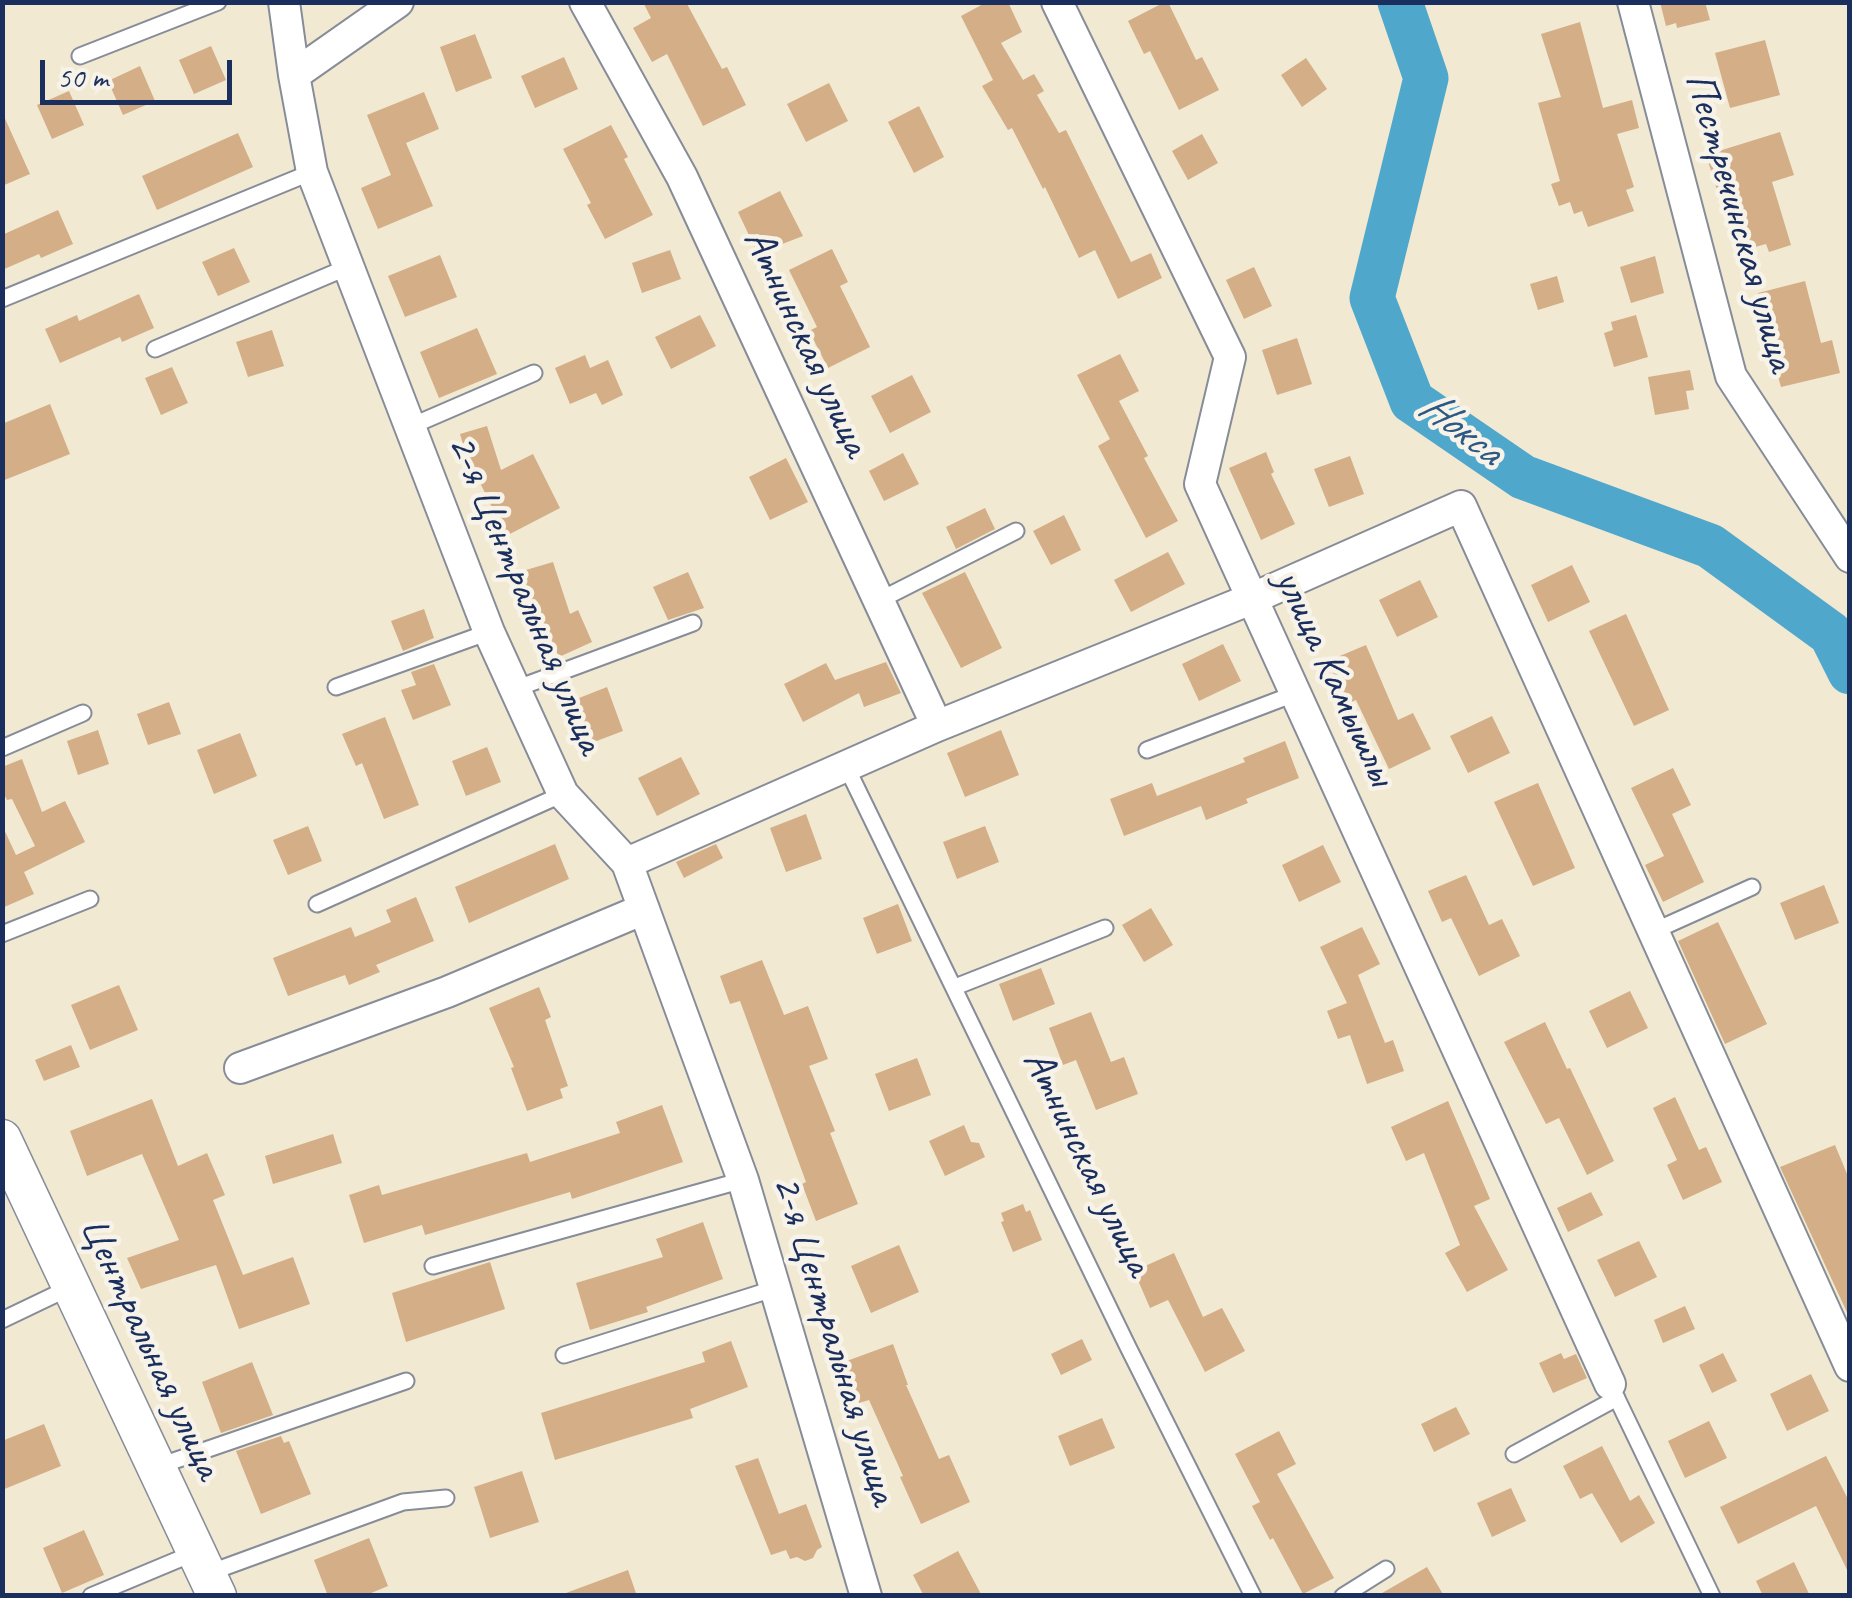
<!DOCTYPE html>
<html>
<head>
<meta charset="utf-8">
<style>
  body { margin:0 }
  #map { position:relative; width:1852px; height:1598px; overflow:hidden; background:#f1e9d2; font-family:Caveat,sans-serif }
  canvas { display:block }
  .frame { position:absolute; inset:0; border:5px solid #1b2f5e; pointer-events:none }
  .scale { position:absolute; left:40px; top:60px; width:192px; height:45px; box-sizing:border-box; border:5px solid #1b2f5e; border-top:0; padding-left:12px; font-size:30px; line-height:35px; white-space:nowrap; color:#1b2f5e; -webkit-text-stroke:8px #f7f3e8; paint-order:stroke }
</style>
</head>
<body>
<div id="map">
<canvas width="1852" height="1598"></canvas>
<div class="frame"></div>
<div class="scale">50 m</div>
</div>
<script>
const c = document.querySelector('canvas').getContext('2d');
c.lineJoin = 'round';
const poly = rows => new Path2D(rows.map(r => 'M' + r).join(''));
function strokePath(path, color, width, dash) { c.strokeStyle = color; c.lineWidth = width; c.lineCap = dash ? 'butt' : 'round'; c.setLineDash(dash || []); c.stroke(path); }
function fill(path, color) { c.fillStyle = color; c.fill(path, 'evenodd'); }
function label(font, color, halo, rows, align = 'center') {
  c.font = font + ' Caveat,sans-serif'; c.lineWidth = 9; c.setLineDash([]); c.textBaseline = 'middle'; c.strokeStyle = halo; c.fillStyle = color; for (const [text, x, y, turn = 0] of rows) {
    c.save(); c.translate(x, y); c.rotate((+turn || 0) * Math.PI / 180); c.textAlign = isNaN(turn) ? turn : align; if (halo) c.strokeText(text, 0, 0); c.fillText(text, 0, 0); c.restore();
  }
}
strokePath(poly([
  [1400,2,1426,78,1372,298,1412,401,1523,477,1710,546,1831,634,1850,672]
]), '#4fa7cc', 45);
fill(poly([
  [643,2,686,2,722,69,727,67,746,105,703,126,667,54,652,62,633,28,651,18],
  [987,2,1008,2,1022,32,1001,43,1023,80,1034,74,1044,91,1037,95,1059,133,1066,130,1131,262,1151,253,1162,278,1118,299,1095,250,1079,258,1045,187,1043,189,1012,128,1008,130,982,86,993,80,961,16],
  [1165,2,1168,2,1196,60,1202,57,1219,90,1179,110,1150,51,1144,54,1128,21],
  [1660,2,1705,2,1710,20,1677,28,1676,23,1666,26],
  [1580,22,1603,108,1632,100,1639,128,1617,134,1634,187,1626,190,1634,211,1588,227,1582,211,1574,214,1570,202,1559,206,1551,184,1560,181,1538,103,1561,97,1541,34],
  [475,34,492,78,456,92,440,47],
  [1765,40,1780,95,1730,108,1715,53],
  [211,46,226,80,194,94,179,60],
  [564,57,578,89,535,108,521,76],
  [1306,58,1327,89,1302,107,1281,75],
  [140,66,155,101,123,115,108,81],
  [829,83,848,121,806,142,787,104],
  [69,91,84,125,52,139,37,105],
  [424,92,439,129,406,143,433,206,378,229,361,188,391,175,367,115],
  [919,106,944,157,914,173,888,122],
  [2,112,30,174,2,186],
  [611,125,628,157,624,159,653,215,605,239,587,205,591,203,563,149],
  [1780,132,1794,175,1772,182,1791,245,1769,252,1766,244,1748,249,1731,195,1720,199,1706,155],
  [238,133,253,167,157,210,142,176],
  [1202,134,1218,163,1188,180,1172,151],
  [780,191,803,236,777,246,775,241,756,250,738,212],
  [58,210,73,244,41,258,39,254,2,270,2,235],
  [234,248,250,282,218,296,202,262],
  [832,249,848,282,840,286,870,347,828,368,809,331,817,327,789,270],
  [670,250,681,279,642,293,632,263],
  [440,255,457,297,405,317,388,276],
  [1655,256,1664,293,1631,303,1620,267],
  [1254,267,1272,306,1244,319,1226,280],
  [1557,276,1564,302,1538,310,1530,284],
  [1805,281,1821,343,1832,340,1840,373,1781,387,1772,355,1775,354,1758,293],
  [139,294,154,328,122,342,120,337,60,363,45,329,77,315,79,321],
  [700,315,716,346,671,369,655,337],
  [1636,315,1648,357,1614,367,1604,333,1613,330,1611,322],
  [477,328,497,374,439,398,420,352],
  [272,330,284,366,248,377,236,342],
  [1297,338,1312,384,1277,395,1262,350],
  [1120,354,1139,391,1119,401,1148,456,1144,458,1178,521,1146,538,1098,446,1110,439,1077,375],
  [585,355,590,368,608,360,623,395,602,405,596,393,570,404,555,368],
  [172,367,188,403,161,415,145,378],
  [1690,370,1694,390,1686,391,1689,409,1655,415,1648,377],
  [912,375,931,412,890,433,871,396],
  [50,404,70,454,2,481,2,424],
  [487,426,501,470,533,454,560,508,506,536,466,454,460,434],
  [1266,452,1274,472,1271,474,1295,524,1261,540,1229,468],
  [903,453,919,484,884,501,869,471],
  [1350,456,1364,494,1329,507,1314,469],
  [786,458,808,502,770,520,749,477],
  [985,508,995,529,956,549,946,527],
  [1064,515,1081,550,1051,565,1033,531],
  [1168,552,1185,584,1131,612,1114,580],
  [553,562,570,614,578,610,592,642,559,657,535,604,520,609,509,575],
  [1572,565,1590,602,1548,622,1531,585],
  [688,572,704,608,668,620,653,587],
  [965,572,1002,648,961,668,922,593],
  [1420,580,1438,617,1397,637,1379,600],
  [424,609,434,638,403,651,391,621],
  [1626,614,1669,710,1634,726,1589,631],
  [1223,644,1241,681,1199,701,1182,664],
  [1366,645,1398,720,1413,713,1431,749,1389,769,1356,700,1347,704,1328,661],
  [886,662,901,693,864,707,859,693,803,722,784,684,826,663,835,680],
  [434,664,451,705,413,720,401,690,416,685,411,672],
  [607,687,623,731,586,745,569,702],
  [169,702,181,734,148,745,137,714],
  [1492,716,1510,753,1468,773,1450,736],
  [385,717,419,805,384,819,362,763,356,766,342,734],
  [98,730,109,764,78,775,67,741],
  [1001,730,1019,775,965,797,947,753],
  [240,733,257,776,214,794,197,750],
  [1285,741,1299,778,1246,799,1248,803,1206,820,1201,806,1124,836,1110,799,1152,783,1157,796,1245,762,1243,758],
  [487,747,501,782,466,796,452,761],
  [681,757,700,794,657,816,638,778],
  [22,759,42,812,65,801,85,842,24,872,34,894,2,908,2,825,16,855,35,846,12,799,7,800,2,790,2,767],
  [1673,768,1691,805,1672,814,1704,882,1663,902,1645,865,1664,856,1631,788],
  [1538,783,1575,868,1533,886,1494,802],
  [806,814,822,859,786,872,770,828],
  [308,826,322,861,288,875,273,840],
  [985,826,999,862,957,879,943,842],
  [555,844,569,879,469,923,455,887],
  [716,844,723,858,684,878,676,862],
  [1323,845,1341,882,1299,902,1282,865],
  [1466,875,1489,925,1502,919,1520,956,1479,976,1451,918,1442,922,1428,891],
  [1824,885,1839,923,1795,940,1780,903],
  [416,897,434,941,376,965,380,972,349,985,345,975,288,996,273,958,351,927,355,937,391,922,386,910],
  [898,904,912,941,877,954,863,918],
  [1151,908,1173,945,1144,962,1122,925],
  [1718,922,1767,1024,1725,1044,1678,941],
  [1362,927,1380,964,1358,975,1385,1043,1393,1040,1404,1071,1367,1084,1350,1035,1338,1039,1327,1011,1347,1003,1320,947],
  [762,960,784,1015,808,1006,828,1059,809,1066,835,1131,830,1133,858,1204,816,1221,802,1184,806,1182,740,1001,730,1004,720,976],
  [1041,968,1055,1004,1013,1021,999,984],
  [119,985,138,1030,90,1050,71,1005],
  [539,987,551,1017,545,1020,568,1086,560,1089,563,1098,527,1111,511,1068,514,1067,489,1008],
  [1630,991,1648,1028,1607,1048,1589,1011],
  [1091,1012,1111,1062,1124,1057,1138,1094,1096,1110,1076,1060,1063,1065,1049,1028],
  [1545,1022,1567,1069,1570,1068,1614,1161,1587,1175,1559,1118,1546,1124,1504,1042],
  [71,1045,80,1067,44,1081,35,1060],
  [917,1058,931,1095,889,1111,875,1074],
  [1675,1097,1699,1150,1706,1147,1722,1182,1683,1200,1667,1165,1677,1160,1653,1108],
  [152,1099,178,1166,207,1153,225,1195,213,1200,243,1275,293,1257,310,1304,239,1329,216,1265,141,1289,127,1258,179,1240,142,1154,87,1176,70,1131],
  [1448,1101,1490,1199,1474,1206,1508,1270,1467,1292,1445,1253,1460,1245,1424,1153,1406,1161,1391,1127],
  [662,1105,683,1162,572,1199,570,1192,425,1235,422,1225,364,1243,349,1195,379,1185,382,1195,527,1153,530,1162,620,1133,616,1122],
  [964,1125,971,1142,979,1143,985,1157,945,1176,929,1141],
  [333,1134,342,1163,273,1184,265,1156],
  [1835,1145,1850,1181,1850,1319,1780,1167],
  [1591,1192,1603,1215,1568,1232,1557,1208],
  [1023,1204,1026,1212,1030,1210,1042,1240,1013,1252,1001,1222,1004,1221,1001,1213],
  [703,1222,723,1279,646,1307,648,1312,590,1330,576,1283,663,1257,656,1239],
  [1639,1241,1657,1277,1615,1297,1597,1260],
  [899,1245,919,1292,871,1313,851,1266],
  [1174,1253,1203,1317,1222,1308,1245,1351,1205,1372,1168,1300,1150,1308,1134,1271],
  [490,1262,505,1309,406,1342,392,1293],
  [1685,1306,1695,1329,1663,1343,1654,1320],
  [1082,1339,1092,1360,1061,1375,1051,1354],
  [731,1341,748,1387,690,1409,693,1418,555,1460,541,1413,705,1362,702,1352],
  [893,1344,908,1385,906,1385,939,1459,949,1455,970,1502,921,1524,900,1477,903,1476,869,1400,859,1403,844,1362],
  [1561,1353,1564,1359,1576,1354,1587,1378,1553,1393,1539,1363],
  [1723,1353,1737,1381,1712,1393,1699,1365],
  [252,1362,273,1415,221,1433,202,1382],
  [1811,1374,1829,1411,1787,1431,1770,1394],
  [1456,1407,1470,1434,1434,1452,1421,1424],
  [1102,1418,1115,1448,1070,1466,1058,1436],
  [1709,1421,1727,1458,1685,1478,1668,1441],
  [44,1424,61,1466,2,1490,2,1441],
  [1279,1431,1296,1464,1277,1474,1334,1578,1303,1594,1273,1538,1270,1540,1252,1506,1260,1502,1235,1454],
  [281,1436,284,1443,289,1441,311,1494,261,1514,236,1451],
  [1602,1446,1630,1501,1639,1495,1655,1523,1621,1543,1592,1493,1580,1499,1563,1466],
  [1826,1456,1850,1503,1850,1576,1816,1506,1738,1544,1720,1507],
  [758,1458,779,1514,806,1504,822,1547,817,1550,813,1558,805,1561,797,1557,790,1559,786,1550,771,1555,735,1466],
  [522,1471,539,1522,490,1538,474,1487],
  [1511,1488,1526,1521,1492,1537,1477,1503],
  [84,1530,104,1575,62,1593,43,1548],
  [369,1538,388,1586,364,1596,328,1596,314,1560],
  [958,1551,982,1596,924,1596,913,1575],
  [1794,1562,1810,1596,1763,1596,1756,1581],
  [1427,1567,1444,1596,1377,1596],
  [628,1570,637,1596,566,1596,566,1593]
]), '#d3ae87');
const service = poly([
  [80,56,218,2],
  [2,299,312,172],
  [155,349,348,267],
  [409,427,534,373],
  [878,601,1016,531],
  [336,687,489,632],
  [515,689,693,623],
  [2,748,83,713],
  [1147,750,1294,694],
  [846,766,1128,1347,1253,1596],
  [317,904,563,794],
  [1654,931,1752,887],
  [2,934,90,899],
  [955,987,1105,928],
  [433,1266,743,1180],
  [2,1320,71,1287],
  [564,1355,773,1289],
  [1610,1384,1712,1596],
  [1514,1454,1617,1398],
  [156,1467,406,1381],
  [206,1574,403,1502,446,1498],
  [91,1596,194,1553],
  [1343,1596,1386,1569]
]);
const minor = poly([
  [284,2,294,75,312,172,489,632,515,689,563,794,627,863,743,1180,866,1596],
  [585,2,682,177,937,726],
  [1057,2,1230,357,1200,484,1610,1384],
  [1633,2,1731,376,1850,557],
  [294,75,398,2],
  [627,863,937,726,1251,599,1461,506,1850,1366],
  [240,1068,447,992,644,909]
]);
const tertiary = poly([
  [2,1139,217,1596]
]);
strokePath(service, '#868c98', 19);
strokePath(minor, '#868c98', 34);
strokePath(tertiary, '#868c98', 41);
strokePath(service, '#fff', 15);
strokePath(minor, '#fff', 30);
strokePath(tertiary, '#fff', 38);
label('42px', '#1b2f5e', '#f7f3e8', [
  ["Пестречинская улица",1739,222,74],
  ["Атнинская улица",806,343,65],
  ["2-я Центральная улица",525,594,67],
  ["улица Камышлы",1334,678,65],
  ["Атнинская улица",1087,1163,64],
  ["2-я Центральная улица",834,1340,73],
  ["Центральная улица",150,1348,65]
]);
label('italic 45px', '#2d5984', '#f7f3e8', [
  ["Нокса",1460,429,38]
]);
</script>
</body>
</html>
